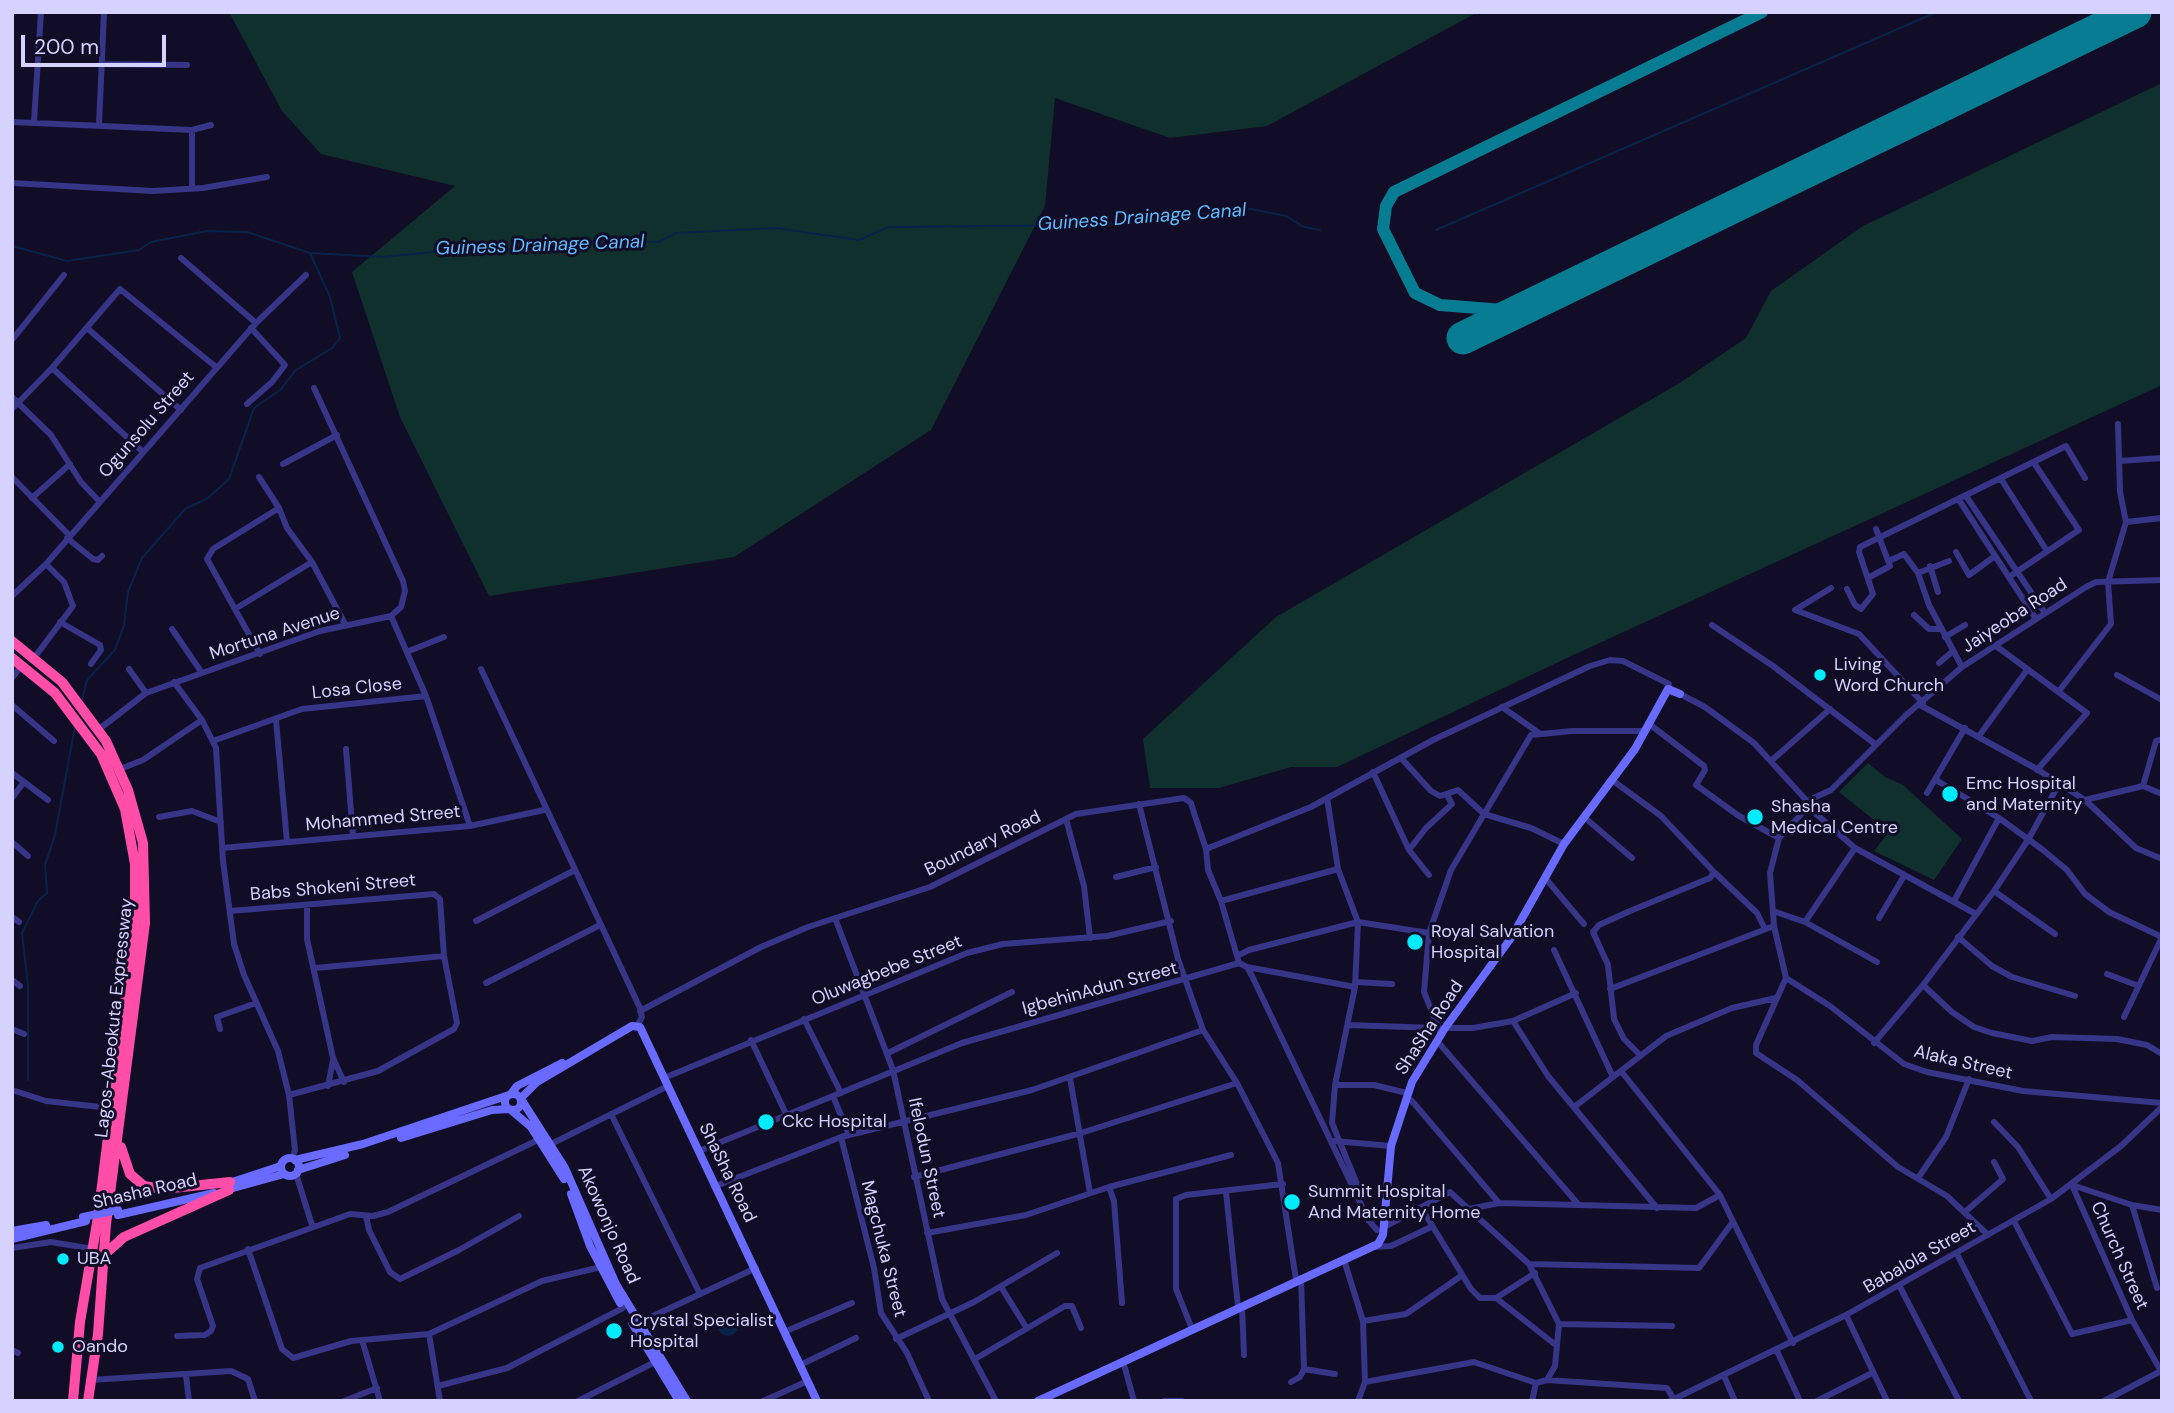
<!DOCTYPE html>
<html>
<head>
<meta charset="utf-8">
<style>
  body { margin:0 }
  #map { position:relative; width:2174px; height:1413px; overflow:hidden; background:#110d26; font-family:"DM Sans",sans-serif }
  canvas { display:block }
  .frame { position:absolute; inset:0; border:14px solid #d6d2ff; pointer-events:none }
  .scale { position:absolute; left:21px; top:35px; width:145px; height:32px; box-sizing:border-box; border:4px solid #d6d2ff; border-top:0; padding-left:9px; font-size:21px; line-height:24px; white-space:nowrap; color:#d6d2ff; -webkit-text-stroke:5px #110d26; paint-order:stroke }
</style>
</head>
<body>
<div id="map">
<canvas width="2174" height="1413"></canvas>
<div class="frame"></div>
<div class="scale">200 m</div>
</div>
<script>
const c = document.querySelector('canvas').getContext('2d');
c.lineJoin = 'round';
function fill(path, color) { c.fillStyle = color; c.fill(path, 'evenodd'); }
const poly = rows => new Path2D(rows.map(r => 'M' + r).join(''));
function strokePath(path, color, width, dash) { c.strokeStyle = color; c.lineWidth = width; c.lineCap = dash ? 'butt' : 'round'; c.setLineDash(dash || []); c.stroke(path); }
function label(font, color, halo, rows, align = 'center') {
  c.font = font + ' "DM Sans",sans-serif'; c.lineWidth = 6; c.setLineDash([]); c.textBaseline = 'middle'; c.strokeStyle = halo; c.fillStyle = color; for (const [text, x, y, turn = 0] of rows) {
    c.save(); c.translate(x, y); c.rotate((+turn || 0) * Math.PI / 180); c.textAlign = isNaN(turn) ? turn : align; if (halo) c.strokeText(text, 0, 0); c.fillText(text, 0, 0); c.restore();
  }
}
fill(poly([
  [229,12,1478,12,1267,126,1170,138,1055,98,1045,206,931,430,734,557,489,596,400,417,352,272,455,186,321,154,282,111],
  [2162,83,2162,385,1569,657,1337,767,1291,767,1219,788,1150,788,1143,739,1276,617,1678,384,1746,338,1771,291,1863,226],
  [1868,763,1885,777,1903,785,1962,839,1934,880,1874,851,1889,832,1839,792]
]), '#10302e');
fill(poly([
  '718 1326a10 10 0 1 1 20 0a10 10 0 1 1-20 0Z'
]), '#08234a');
strokePath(poly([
  [1436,230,1937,12],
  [12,246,67,261,139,250,151,242,207,231,247,232,310,253,384,257,432,252,459,245,512,250,567,241,659,242,676,233,775,228,859,240,889,227,1093,225,1251,209,1286,216,1304,227,1320,230],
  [82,700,87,680,115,650,124,625,128,592,142,558,185,509,208,498,229,479,254,408,280,390,296,370,332,348,340,338,330,297,310,253],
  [28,1080,28,987,22,933,38,901,47,893,45,865,55,835,75,726]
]), '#08234a', 2);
strokePath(poly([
  [1520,308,1503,310,1440,305,1415,293,1383,229,1386,206,1394,192,1762,12]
]), '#087c92', 12);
strokePath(poly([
  [1463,338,2135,12]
]), '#087c92', 33);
strokePath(poly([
  [101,64,187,65],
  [12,122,192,130,211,125],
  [34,122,41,12],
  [99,125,104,12],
  [12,183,153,191,203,188,267,177],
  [192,189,192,130],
  [181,258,256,323],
  [87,328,181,410],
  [12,340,64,275],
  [52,368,143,452],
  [12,397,51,435,81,482,100,502],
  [247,404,272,382,285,365,251,328],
  [12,409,52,368,120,289,216,367],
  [2119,461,2162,458],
  [283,464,337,435],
  [12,477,69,535],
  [259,477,279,508,287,528,312,562,345,624],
  [2001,479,2047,551],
  [1966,496,2045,613],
  [32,498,70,464],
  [1959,500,2036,619],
  [2126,522,2162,518],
  [67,538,93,559,98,560,102,556],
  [1956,552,1969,575,1995,556],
  [1889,561,1904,554,1918,573],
  [1949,561,1918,573,1929,605,1962,667],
  [1930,566,1938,592],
  [2009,577,2079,530,2034,463],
  [1868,578,1890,566,1876,529],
  [1831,588,1795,610,1859,634,1923,703],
  [1847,589,1855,605,1861,609,1873,594,1859,552,1860,547,2066,446,2085,478],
  [12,596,46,564,256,323,306,275],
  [235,609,312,562],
  [1914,615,1929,629,1941,629],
  [391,616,426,696,470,826],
  [60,622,100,645,101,650,91,664],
  [1712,625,1773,666,1875,744],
  [172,629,202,673],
  [1945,637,1965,625],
  [1996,646,2087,713,2037,770],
  [409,651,444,637],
  [260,654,207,559,213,549,279,508],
  [34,658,73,606,64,582,46,564],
  [1939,663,1953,651],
  [129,669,146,693],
  [481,669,640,1008,642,1017,637,1026],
  [2117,675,2162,700],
  [12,678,22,665],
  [174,682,202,720,216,748,223,861,234,944,244,975,278,1051,289,1095,295,1150,292,1159],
  [2059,691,2111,624,2108,582,2126,522,2120,492,2118,424],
  [1680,694,1705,707,1754,743,1807,801],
  [12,705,54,741],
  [1920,705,2035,768,2085,800,2136,848,2162,859],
  [1502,707,1539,733],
  [276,720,287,842],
  [1648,723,1704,766,1705,770,1696,785,1739,816,1779,838],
  [98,730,146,693,320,631,391,616,401,607,405,591,403,581,314,388],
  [1979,736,2027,670],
  [213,741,302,709,426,696],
  [346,749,353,836],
  [1402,759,1431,791,1440,796,1458,790,1484,814,1531,828,1564,844],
  [1771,761,1830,709],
  [120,769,143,760,202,720],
  [1373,772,1409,850,1429,875],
  [12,773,48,800],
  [1612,780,1661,816,1714,872,1710,878,1630,911,1599,925,1593,932,1608,965,1614,1019,1624,1039,1640,1055],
  [1936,780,1999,818,2043,850,2067,870,2085,894,2109,912,2162,937,2124,1017],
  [2143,786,2156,741,2162,739],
  [1927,793,1965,728],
  [12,798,24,782],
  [1327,798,1338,869,1358,922,1355,987,1335,1085,1332,1123,1359,1189],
  [2085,800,2143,786,2162,794],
  [1807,801,1831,790,1905,716,1962,667,2086,587,2096,582,2162,580],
  [1139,804,1178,959,1203,1030,1237,1083,1278,1163,1296,1280],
  [1807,806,1855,848,1976,914],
  [1807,808,1779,838,1770,873,1774,926,1786,978,1756,1045,1756,1053,1797,1080,1898,1167,1947,1196,1988,1235],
  [159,817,192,811,221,822],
  [1584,817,1632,858],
  [1066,819,1084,886,1090,938],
  [12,842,28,856],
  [222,848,470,826,544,810],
  [1206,849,1311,807,1433,740,1590,666,1610,660,1623,661,1669,684,1668,689],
  [1409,850,1426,828,1452,804,1447,795],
  [1714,872,1757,913,1765,929],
  [1116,877,1156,867],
  [1546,879,1584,924],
  [1994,891,2055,934],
  [1221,901,1338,869],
  [1954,901,1999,818],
  [307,905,307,939,333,1058,344,1082],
  [230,911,434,894,440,899,444,956,457,1023,454,1029,378,1071,289,1095],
  [1773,911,1805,922,1877,962],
  [12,917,19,922],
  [835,918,893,1070,942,1299,996,1401],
  [1879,918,1904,876],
  [476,921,573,871],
  [1805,922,1855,848],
  [1958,937,1992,966,2012,977,2075,996],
  [1554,950,1613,1077],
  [1237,956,1249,950,1358,922,1429,933],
  [1247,967,1355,987],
  [315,968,444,956],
  [2107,974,2139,986],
  [1786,978,1830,1006,1904,1064,1927,1072,2023,1091,2162,1103],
  [12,980,20,986],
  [1355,982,1392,984],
  [486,983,600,925],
  [1923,985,1952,1012,1974,1027,1992,1033,2032,1041,2052,1037,2117,1039,2147,1045,2162,1054],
  [1610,989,1774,926],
  [640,1011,761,947,808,927,930,887,1076,814,1184,798,1191,803,1194,813,1206,849,1208,870,1221,901,1239,963],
  [804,1019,841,1093],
  [1513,1021,1548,1076,1657,1208],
  [1348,1025,1437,1028],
  [1445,1028,1473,1028,1513,1021,1576,993],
  [12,1029,24,1034],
  [220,1029,217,1017,256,1003],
  [1441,1034,1424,992,1429,933,1451,870,1531,735,1572,731,1642,731],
  [751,1040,787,1116],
  [1438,1042,1578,1204],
  [1874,1043,1923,985,1994,891,2028,840,2059,784],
  [888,1053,1012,992],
  [1621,1071,1720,1195,1793,1343],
  [664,1078,967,953,1003,944,1107,936,1171,921],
  [1070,1078,1090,1193],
  [1335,1085,1374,1085,1407,1093],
  [328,1086,333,1060],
  [12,1090,46,1101,110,1108],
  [833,1096,849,1135],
  [1406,1098,1412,1101,1499,1203],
  [1574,1107,1666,1036,1732,1008,1776,998],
  [611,1114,699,1292],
  [1994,1122,2018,1147,2051,1199],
  [841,1137,874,1268,881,1313,907,1353,929,1401],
  [1334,1141,1391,1146],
  [551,1144,668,1086],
  [699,1151,962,1043,1239,963,1247,967,1252,976,1369,1221,1377,1230],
  [296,1174,312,1225],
  [914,1177,1081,1133,1237,1083],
  [1918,1178,1946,1137,1969,1079],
  [2072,1185,2132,1320,2162,1373],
  [2072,1185,2132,1205,2162,1210],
  [716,1186,841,1137,1032,1090,1203,1030],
  [1109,1187,1114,1201,1122,1303],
  [1226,1192,1238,1307],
  [2132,1205,2157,1288],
  [1422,1209,1471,1289,1480,1298,1496,1298],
  [1469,1209,1499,1203,1696,1208,1720,1195],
  [1965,1212,2003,1179,1994,1162],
  [366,1216,369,1230,390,1272,400,1279,459,1250,519,1216],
  [2014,1221,2072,1334,2132,1320],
  [1384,1227,1450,1192,1529,1264,1559,1324,1555,1366,1547,1380,1536,1383,1532,1401],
  [927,1233,1026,1215,1109,1187,1231,1155],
  [1373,1247,1391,1246,1431,1227],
  [12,1248,51,1242,93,1249],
  [248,1249,282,1349,293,1358,351,1341,429,1334,542,1281,601,1267],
  [1957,1254,2031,1401],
  [1344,1260,1363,1321,1365,1382,1358,1401],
  [1529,1264,1699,1268,1732,1223],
  [1001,1287,1026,1327],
  [1900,1287,1959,1401],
  [1496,1298,1557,1346],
  [1496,1298,1535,1273],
  [1242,1306,1244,1355],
  [1846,1315,1887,1401],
  [1363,1321,1406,1314,1461,1276],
  [638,1323,756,1268],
  [1559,1324,1672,1326],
  [1192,1329,1176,1289,1176,1199,1186,1195,1283,1184],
  [784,1332,852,1303],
  [429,1334,440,1401],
  [177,1336,205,1335,211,1331,213,1326,197,1279,200,1268,350,1214,373,1216,388,1212,540,1139],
  [896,1339,974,1302,1057,1253],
  [362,1340,380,1401],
  [12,1350,18,1353],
  [1777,1351,1800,1401],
  [975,1359,1065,1306,1072,1306,1081,1328],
  [1123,1361,1134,1401],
  [800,1365,856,1338],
  [1304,1369,1335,1374],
  [186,1375,189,1401],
  [1724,1376,1735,1401],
  [91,1380,231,1371,248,1379,255,1401],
  [1547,1380,1667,1388,1675,1401],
  [1291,1382,1300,1377,1304,1369,1301,1278],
  [1365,1382,1474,1362,1536,1383],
  [438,1386,507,1368,623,1308],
  [344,1401,377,1388],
  [578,1401,655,1362],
  [763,1401,808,1381],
  [1164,1401,1182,1401],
  [1670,1401,1846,1315,2051,1199,2121,1146,2162,1107],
  [1817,1401,1872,1373],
  [2104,1401,2161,1371]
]), '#363588', 6);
strokePath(poly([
  '505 1102a8 8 0 1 1 16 0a8 8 0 1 1-16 0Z',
  [511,1094,517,1086,562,1063],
  [521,1098,537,1082,632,1026,640,1027,817,1401],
  [521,1099,565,1168,616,1284,687,1401],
  [511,1110,531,1127,564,1179],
  [401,1138,492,1110,509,1109],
  '281 1167a9 9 0 1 1 18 0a9 9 0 1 1-18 0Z',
  [295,1160,363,1144,509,1095],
  [298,1170,345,1155],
  [226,1184,281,1166],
  [226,1190,284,1174],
  [571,1194,590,1246,620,1303],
  [118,1215,214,1193],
  [12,1231,46,1225],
  [12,1239,86,1221],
  [632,1323,679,1401],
  [1038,1401,1378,1244,1383,1235,1391,1146,1412,1082,1445,1028,1511,938,1564,844,1635,749,1668,689,1680,694]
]), '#696aff', 8);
strokePath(poly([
  [12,641,62,682,106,741,128,790,143,843,145,923,106,1224,98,1334,88,1401],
  [12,658,55,693,101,754,125,809,135,864,135,922,98,1217,80,1322,73,1401],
  [121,1147,130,1174,144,1186,163,1189,230,1182],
  [106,1253,124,1237,229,1190]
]), '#ff4da8', 10);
strokePath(poly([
  [83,1217,118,1210]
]), '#696aff', 8);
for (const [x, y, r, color] of [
  [1820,675,7,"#00ecfd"],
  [1950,794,9,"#00ecfd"],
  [1755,817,9,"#00ecfd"],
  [1415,942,9,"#00ecfd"],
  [766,1122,9,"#00ecfd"],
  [1292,1202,9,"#00ecfd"],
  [63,1259,7,"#00ecfd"],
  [614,1331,9,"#00ecfd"],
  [58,1347,7,"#00ecfd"]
]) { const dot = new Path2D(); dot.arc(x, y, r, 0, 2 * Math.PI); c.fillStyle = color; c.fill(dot); strokePath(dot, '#110d26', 2.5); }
label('18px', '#d6d2ff', '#110d26', [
  ["Ogunsolu Street",147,425,-49],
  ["Jaiyeoba Road",2015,616,-33],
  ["Mortuna Avenue",275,634,-18],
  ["Losa Close",357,689,-6],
  ["Mohammed Street",383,819,-5],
  ["Boundary Road",983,844,-26],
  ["Babs Shokeni Street",333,888,-5],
  ["Oluwagbebe Street",887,971,-22],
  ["IgbehinAdun Street",1100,989,-15],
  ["Lagos-Abeokuta Expressway",115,1018,-84],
  ["ShaSha Road",1430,1028,-57],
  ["Alaka Street",1963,1063,13],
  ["Ifelodun Street",926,1158,78],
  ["ShaSha Road",727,1173,64],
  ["Shasha Road",145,1192,-13],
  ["Akowonjo Road",608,1225,66],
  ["Magchuka Street",883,1249,76],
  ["Church Street",2119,1256,66],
  ["Babalola Street",1920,1258,-30]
]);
label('18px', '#d6d2ff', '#110d26', [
  ["Living",1834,665],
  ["Word Church",1834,686],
  ["Emc Hospital",1966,784],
  ["and Maternity",1966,805],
  ["Shasha",1771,807],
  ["Medical Centre",1771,828],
  ["Royal Salvation",1431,932],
  ["Hospital",1431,953],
  ["Ckc Hospital",782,1122],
  ["Summit Hospital",1308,1192],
  ["And Maternity Home",1308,1213],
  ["UBA",77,1259],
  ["Crystal Specialist",630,1321],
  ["Hospital",630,1342],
  ["Oando",72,1347]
], 'left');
label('italic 19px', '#60bbff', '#110d26', [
  ["Guiness Drainage Canal",1142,218,-4],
  ["Guiness Drainage Canal",540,246,-2]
]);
</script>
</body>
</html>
